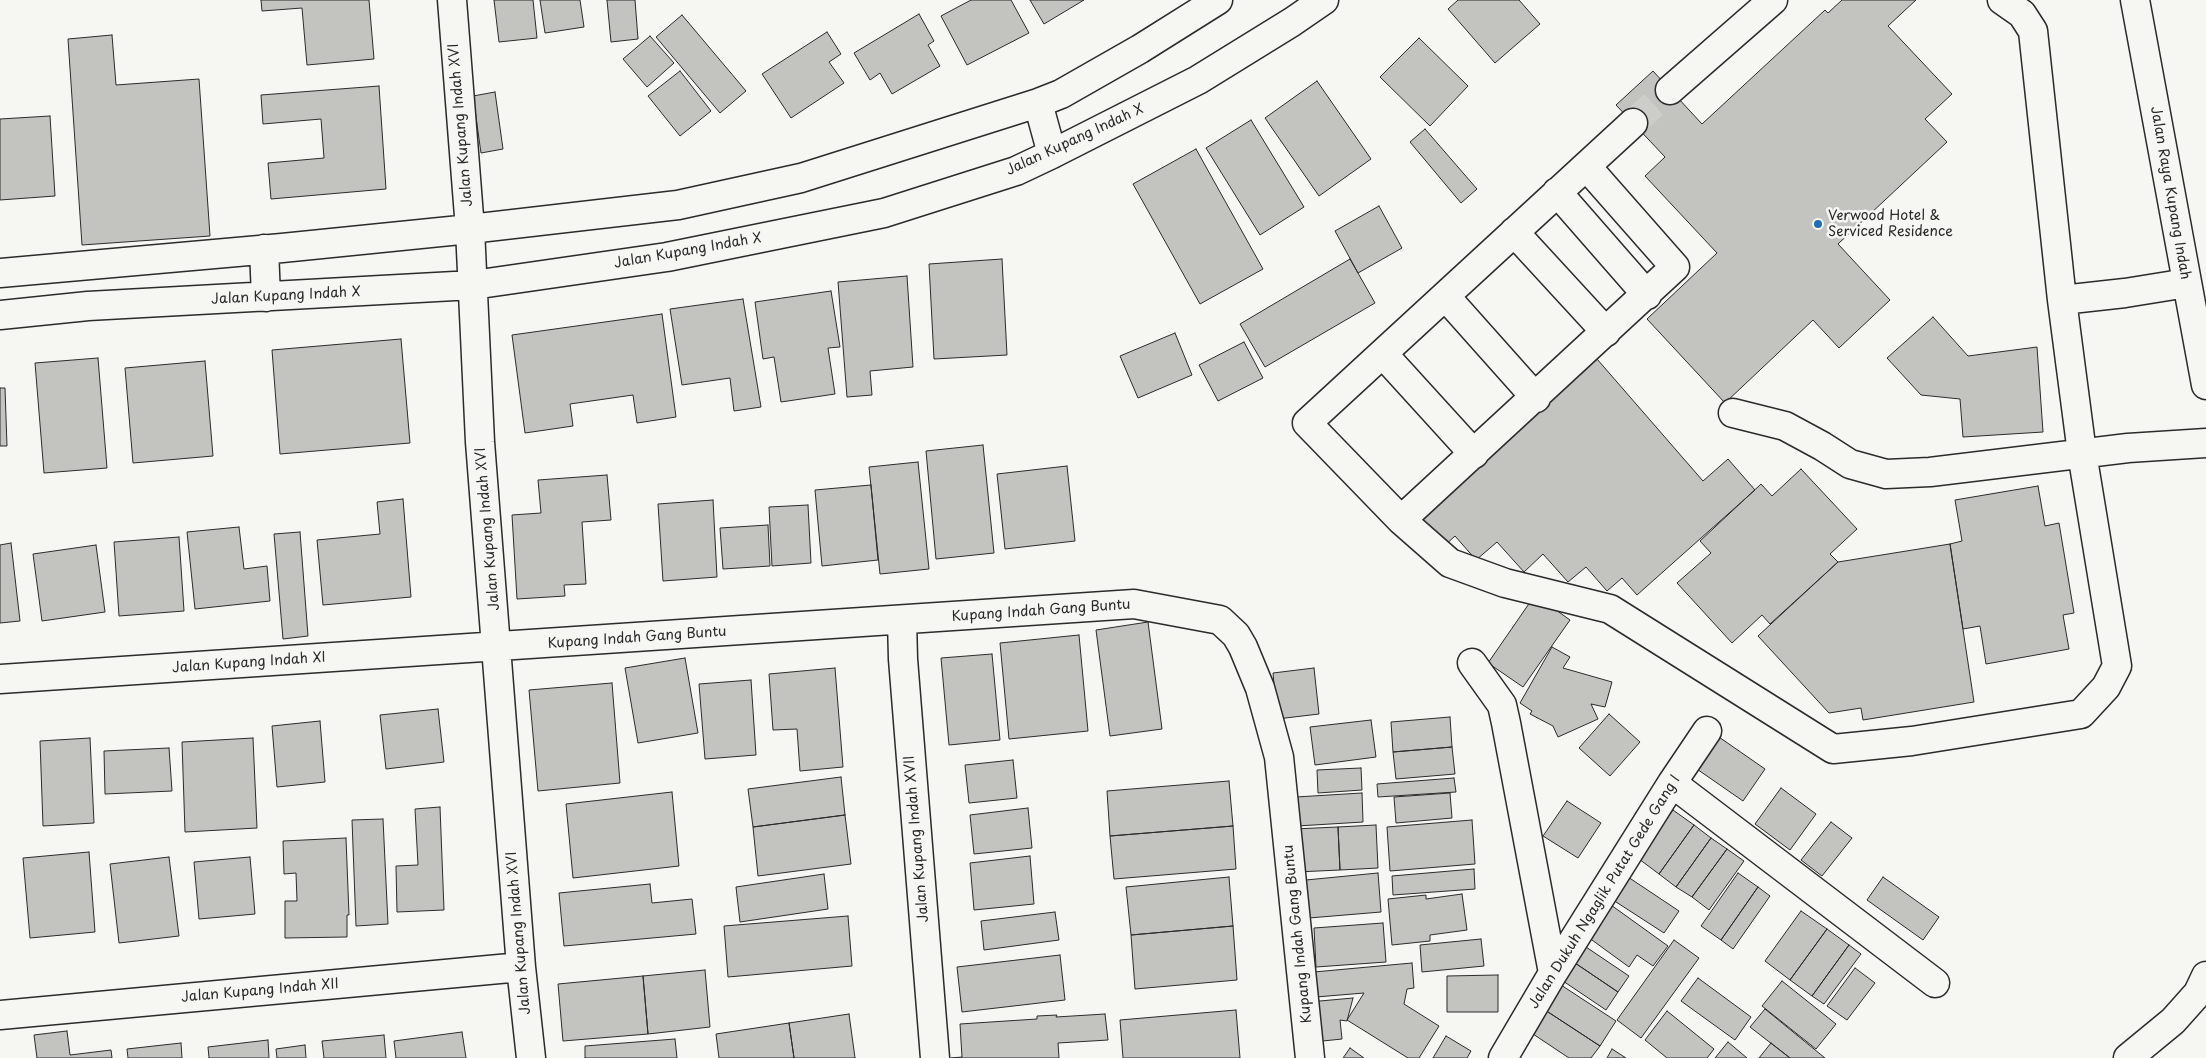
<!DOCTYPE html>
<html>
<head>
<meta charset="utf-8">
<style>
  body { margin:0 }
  canvas { display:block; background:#f6f6f2 }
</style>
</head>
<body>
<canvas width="2206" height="1058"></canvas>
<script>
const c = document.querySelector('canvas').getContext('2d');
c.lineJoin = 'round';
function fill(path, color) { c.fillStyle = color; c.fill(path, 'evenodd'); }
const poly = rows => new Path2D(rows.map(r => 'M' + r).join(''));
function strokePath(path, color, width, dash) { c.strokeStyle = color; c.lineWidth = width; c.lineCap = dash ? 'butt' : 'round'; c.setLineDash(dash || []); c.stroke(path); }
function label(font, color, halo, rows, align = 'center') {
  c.font = font + ' "Playpen Sans",sans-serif'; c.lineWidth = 5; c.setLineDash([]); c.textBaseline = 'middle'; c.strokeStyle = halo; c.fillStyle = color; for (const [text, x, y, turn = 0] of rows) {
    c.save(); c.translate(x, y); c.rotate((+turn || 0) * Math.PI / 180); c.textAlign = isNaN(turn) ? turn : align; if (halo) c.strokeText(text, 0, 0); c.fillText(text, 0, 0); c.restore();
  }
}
const building = poly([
  [261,0,369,0,374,59,307,65,302,8,262,11,261,0],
  [494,0,533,0,537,38,499,42,494,0],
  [540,0,580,0,584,27,545,33,540,0],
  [607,0,635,0,638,39,611,42,607,0],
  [971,0,1011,0,1029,33,967,65,941,16,971,0],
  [1030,0,1084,0,1044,24,1030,0],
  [1458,0,1519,0,1540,24,1495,63,1448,9,1458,0],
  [1842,0,1916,0,1888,26,1952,94,1925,119,1947,142,1838,244,1890,300,1839,348,1813,320,1725,403,1647,319,1717,253,1645,176,1665,157,1616,105,1653,71,1702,124,1825,10,1828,13,1842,0],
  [919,14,934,41,928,45,940,66,892,94,880,73,870,80,854,53,919,14],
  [682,15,746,91,720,113,656,37,682,15],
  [827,32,841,54,829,62,844,83,791,118,762,74,827,32],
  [112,35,116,85,199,79,210,236,82,245,68,39,112,35],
  [650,36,674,63,647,87,623,59,650,36],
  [1419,38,1468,86,1430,126,1380,77,1419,38],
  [680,71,711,111,680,136,648,96,680,71],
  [1317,81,1371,159,1319,196,1265,118,1317,81],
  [379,86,386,189,271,199,268,163,324,158,321,119,263,124,261,95,379,86],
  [495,92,503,149,481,153,473,96,495,92],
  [50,116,55,196,0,200,0,119,50,116],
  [1251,120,1304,207,1260,235,1206,148,1251,120],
  [1425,129,1477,189,1461,203,1410,142,1425,129],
  [1196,149,1263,269,1200,304,1133,184,1196,149],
  [1379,206,1402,248,1358,273,1335,231,1379,206],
  [1002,259,1007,355,934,359,929,264,1002,259],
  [1350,259,1375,303,1265,367,1240,324,1350,259],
  [907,276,913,367,870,371,872,395,847,397,838,282,907,276],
  [831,291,840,347,828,348,835,394,781,402,774,357,763,359,755,302,831,291],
  [743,299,761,407,734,411,730,378,682,385,670,309,743,299],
  [662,314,676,417,637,423,633,395,570,404,573,426,525,433,512,335,662,314],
  [1933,317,1968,356,2037,347,2043,432,1963,437,1960,399,1921,395,1887,358,1933,317],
  [1175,333,1192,375,1138,398,1120,356,1175,333],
  [401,339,410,443,280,454,272,350,401,339],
  [1244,342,1263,378,1218,401,1199,365,1244,342],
  [98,358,107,468,44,473,35,363,98,358],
  [1597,359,1703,481,1728,459,1755,490,1637,595,1622,578,1607,591,1586,567,1568,582,1543,554,1524,572,1497,542,1476,560,1455,536,1443,547,1417,517,1597,359],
  [205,361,213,456,133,463,125,368,205,361],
  [0,388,5,388,7,446,0,446,0,388],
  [983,445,994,553,936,559,926,451,983,445],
  [918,462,929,569,880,574,869,467,918,462],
  [1067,466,1075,541,1005,549,997,474,1067,466],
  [1801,469,1857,529,1830,554,1838,562,1770,624,1762,615,1732,643,1677,583,1711,553,1700,541,1761,484,1772,496,1801,469],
  [607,475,611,520,582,522,586,584,564,585,565,596,517,599,512,515,541,513,538,480,607,475],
  [871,485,878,560,822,566,815,490,871,485],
  [2038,486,2045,526,2059,523,2074,613,2063,615,2069,649,1986,664,1980,626,1963,629,1950,544,1962,541,1955,500,2038,486],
  [403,499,411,597,323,605,317,540,380,534,377,502,403,499],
  [713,500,717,577,663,581,658,504,713,500],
  [808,505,811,563,772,566,769,507,808,505],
  [768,525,770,566,723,569,720,528,768,525],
  [239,527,244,569,267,566,270,601,195,609,187,532,239,527],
  [300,532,308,636,283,639,274,534,300,532],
  [179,537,184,611,119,616,114,542,179,537],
  [11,543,20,621,0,623,0,545,11,543],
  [1950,544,1974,702,1863,720,1861,708,1829,713,1758,636,1838,562,1950,544],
  [96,545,105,612,42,621,33,554,96,545],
  [1535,595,1570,620,1523,687,1488,663,1535,595],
  [1148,622,1162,729,1110,736,1096,630,1148,622],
  [1079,635,1088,731,1009,739,1000,643,1079,635],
  [1552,647,1570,657,1563,668,1612,682,1605,707,1591,704,1598,719,1558,737,1553,726,1530,714,1532,711,1520,703,1552,647],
  [992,654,1000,740,949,745,941,658,992,654],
  [685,658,698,733,638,743,625,668,685,658],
  [835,668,843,767,800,771,797,729,773,730,769,674,835,668],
  [1314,668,1319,714,1277,719,1273,673,1314,668],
  [751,680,756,755,705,759,699,684,751,680],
  [612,683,620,783,538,791,529,690,612,683],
  [438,709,444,762,386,769,380,715,438,709],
  [1609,714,1640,742,1610,776,1579,748,1609,714],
  [1450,717,1452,747,1393,752,1391,722,1450,717],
  [1371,720,1376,757,1315,765,1310,727,1371,720],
  [320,721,325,782,277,787,272,726,320,721],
  [1716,735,1765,769,1743,801,1694,767,1716,735],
  [90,738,94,823,43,826,40,741,90,738],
  [253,738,257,828,185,832,182,742,253,738],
  [1452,747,1455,774,1396,779,1393,752,1452,747],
  [169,748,172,791,105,794,104,751,169,748],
  [1013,760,1017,798,969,803,965,765,1013,760],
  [1361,768,1362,790,1318,793,1317,770,1361,768],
  [841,777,845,815,753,827,748,789,841,777],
  [1454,778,1456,792,1378,797,1377,784,1454,778],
  [1229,781,1233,826,1110,836,1107,791,1229,781],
  [1781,788,1816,814,1790,850,1755,824,1781,788],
  [672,792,679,866,573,878,566,804,672,792],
  [1362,793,1363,822,1297,826,1296,797,1362,793],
  [1450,793,1452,818,1396,823,1394,797,1450,793],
  [1567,801,1601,823,1578,858,1543,836,1567,801],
  [440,807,444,910,397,912,396,866,418,865,415,809,440,807],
  [1028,808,1032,848,974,854,970,815,1028,808],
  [1673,810,1694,825,1659,874,1639,859,1673,810],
  [845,815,851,864,758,876,753,827,845,815],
  [383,819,388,924,356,926,352,820,383,819],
  [1472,820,1475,864,1390,871,1387,827,1472,820],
  [1831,822,1852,838,1822,876,1801,860,1831,822],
  [1376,825,1378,868,1340,870,1338,827,1376,825],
  [1694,825,1711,838,1676,887,1659,874,1694,825],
  [1233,826,1236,869,1114,879,1110,836,1233,826],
  [1338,827,1340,870,1296,872,1294,829,1338,827],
  [346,838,349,915,347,915,347,937,285,938,285,901,297,901,296,873,284,874,283,841,346,838],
  [1711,838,1727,849,1692,897,1676,887,1711,838],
  [1727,849,1744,861,1709,910,1692,897,1727,849],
  [89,852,95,932,30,938,23,858,89,852],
  [1030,856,1034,904,974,910,970,863,1030,856],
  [169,857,179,936,119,943,110,864,169,857],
  [250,857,255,914,199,919,194,862,250,857],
  [1474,869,1475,889,1393,895,1392,876,1474,869],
  [1378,873,1381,912,1309,918,1306,880,1378,873],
  [1738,873,1758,887,1721,940,1701,926,1738,873],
  [824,874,828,909,740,922,736,887,824,874],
  [1229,877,1233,926,1131,935,1126,887,1229,877],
  [1628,877,1679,911,1664,933,1613,900,1628,877],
  [1883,877,1939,917,1923,940,1867,900,1883,877],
  [650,884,652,903,692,899,696,934,564,946,559,893,650,884],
  [1758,887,1770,896,1733,949,1721,940,1758,887],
  [1462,894,1467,930,1430,935,1430,941,1392,945,1388,899,1426,895,1426,899,1462,894],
  [1604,900,1668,946,1653,966,1637,955,1629,967,1581,932,1604,900],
  [1801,911,1827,929,1790,980,1765,961,1801,911],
  [1055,912,1059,940,984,950,981,921,1055,912],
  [848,916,852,966,728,977,724,926,848,916],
  [1383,923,1386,962,1316,967,1314,928,1383,923],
  [1233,926,1237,980,1135,989,1131,935,1233,926],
  [1827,929,1849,945,1812,996,1790,980,1827,929],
  [1481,939,1484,966,1422,972,1420,945,1481,939],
  [1674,940,1699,958,1641,1038,1617,1020,1674,940],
  [1849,945,1861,954,1824,1004,1812,996,1849,945],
  [1586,947,1629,976,1618,992,1575,963,1586,947],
  [1060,955,1065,1000,962,1012,957,967,1060,955],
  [1412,963,1414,988,1407,989,1404,1004,1439,1026,1419,1058,1408,1058,1347,1020,1364,993,1316,997,1314,972,1412,963],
  [1575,963,1618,992,1606,1010,1563,981,1575,963],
  [1855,968,1875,983,1847,1020,1827,1006,1855,968],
  [705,970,710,1027,648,1034,643,976,705,970],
  [1498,975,1498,1012,1447,1012,1447,976,1498,975],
  [643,976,648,1034,563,1041,558,984,643,976],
  [1698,978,1751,1017,1735,1040,1681,1001,1698,978],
  [1782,981,1836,1024,1816,1049,1762,1006,1782,981],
  [1561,985,1616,1021,1600,1046,1545,1010,1561,985],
  [1353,998,1347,1021,1340,1020,1342,1039,1313,1042,1309,1002,1353,998],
  [1765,1009,1825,1058,1790,1058,1750,1027,1765,1009],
  [1236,1010,1240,1058,1123,1058,1120,1020,1236,1010],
  [1545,1010,1600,1046,1591,1058,1569,1058,1530,1032,1545,1010],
  [1667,1011,1714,1049,1707,1058,1667,1058,1645,1040,1667,1011],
  [849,1014,855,1058,794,1058,789,1023,849,1014],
  [1105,1014,1108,1040,1058,1043,1059,1058,951,1058,962,1057,960,1024,1037,1019,1037,1016,1057,1015,1056,1017,1105,1014],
  [789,1023,794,1058,719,1058,716,1034,789,1023],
  [67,1031,70,1055,111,1050,112,1058,37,1058,34,1035,67,1031],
  [462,1032,466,1058,396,1058,394,1041,462,1032],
  [384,1035,386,1058,324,1058,322,1041,384,1035],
  [1446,1036,1471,1051,1467,1058,1433,1058,1446,1036],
  [675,1039,677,1058,585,1058,585,1046,675,1039],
  [268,1040,269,1058,209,1058,208,1047,268,1040],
  [1728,1042,1747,1058,1715,1058,1728,1042],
  [181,1043,182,1058,128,1058,127,1049,181,1043],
  [1771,1043,1790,1058,1759,1058,1771,1043],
  [305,1045,306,1058,277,1058,276,1049,305,1045],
  [1350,1048,1364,1058,1343,1058,1350,1048],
  [1612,1049,1626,1058,1607,1058,1612,1049]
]);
fill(building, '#c3c3c0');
strokePath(building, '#2b2b2b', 1);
strokePath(poly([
  [1633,123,1670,90]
]), '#cdcdca', 28, [28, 14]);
const minor = poly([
  [452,0,470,229,480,442,521,967,531,1058],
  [2135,0,2206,385],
  [1670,90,1773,0],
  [1038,103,1052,154],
  [1587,167,1675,267,1401,520,1450,563,1505,583,1610,609,1833,749,1912,741,2081,714,2106,687,2117,666,2082,453,2062,300,2033,31,2022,14,2002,0],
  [1557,192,1647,295],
  [1514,232,1606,332],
  [264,249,266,297],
  [0,273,282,248,470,229,678,205,801,178,1038,103,1061,94,1140,49,1218,0],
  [1446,297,1536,398],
  [2062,300,2125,293,2187,283],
  [0,315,88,306,473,285,667,257,884,213,1016,171,1052,154,1198,80,1292,22,1324,0],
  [1383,354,1474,454],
  [1733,413,1785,426,1822,446,1850,464,1886,474,1930,472,2128,448,2206,443],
  [1401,520,1307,423,1633,123],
  [902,620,903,659,935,1058],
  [1472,663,1502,705,1506,723,1553,973],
  [0,679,1134,604,1220,620,1236,635,1243,647,1260,688,1279,757,1310,1058],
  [1672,783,1935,983],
  [0,1015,521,967],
  [1503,1058,1553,973,1672,783,1707,731],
  [2128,1058,2173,1021,2198,993,2206,976]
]);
strokePath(minor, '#2b2b2b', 31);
strokePath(minor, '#f6f6f2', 28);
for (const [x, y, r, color] of [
  [1818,224,5,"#1f6fb2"]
]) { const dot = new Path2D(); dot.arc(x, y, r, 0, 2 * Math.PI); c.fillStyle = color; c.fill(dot); strokePath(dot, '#f6f6f2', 2); }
label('14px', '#2b2b2b', '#f6f6f2', [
  ["Jalan Kupang Indah XVI",461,125,-95],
  ["Jalan Kupang Indah X",1075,140,-25],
  ["Jalan Raya Kupang Indah",2170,193,80],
  ["Jalan Kupang Indah X",688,251,-10],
  ["Jalan Kupang Indah X",286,296,-3],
  ["Jalan Kupang Indah XVI",488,529,-95],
  ["Kupang Indah Gang Buntu",1041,611,-4],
  ["Kupang Indah Gang Buntu",637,638,-4],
  ["Jalan Kupang Indah XI",249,663,-4],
  ["Jalan Kupang Indah XVII",917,839,-95],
  ["Jalan Dukuh Ngaglik Putat Gede Gang I",1605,892,-58],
  ["Jalan Kupang Indah XVI",519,933,-95],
  ["Kupang Indah Gang Buntu",1298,934,-96],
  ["Jalan Kupang Indah XII",260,991,-5]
]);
label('14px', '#2b2b2b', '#f6f6f2', [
  ["Verwood Hotel &",1828,216],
  ["Serviced Residence",1828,232]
], 'left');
</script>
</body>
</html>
